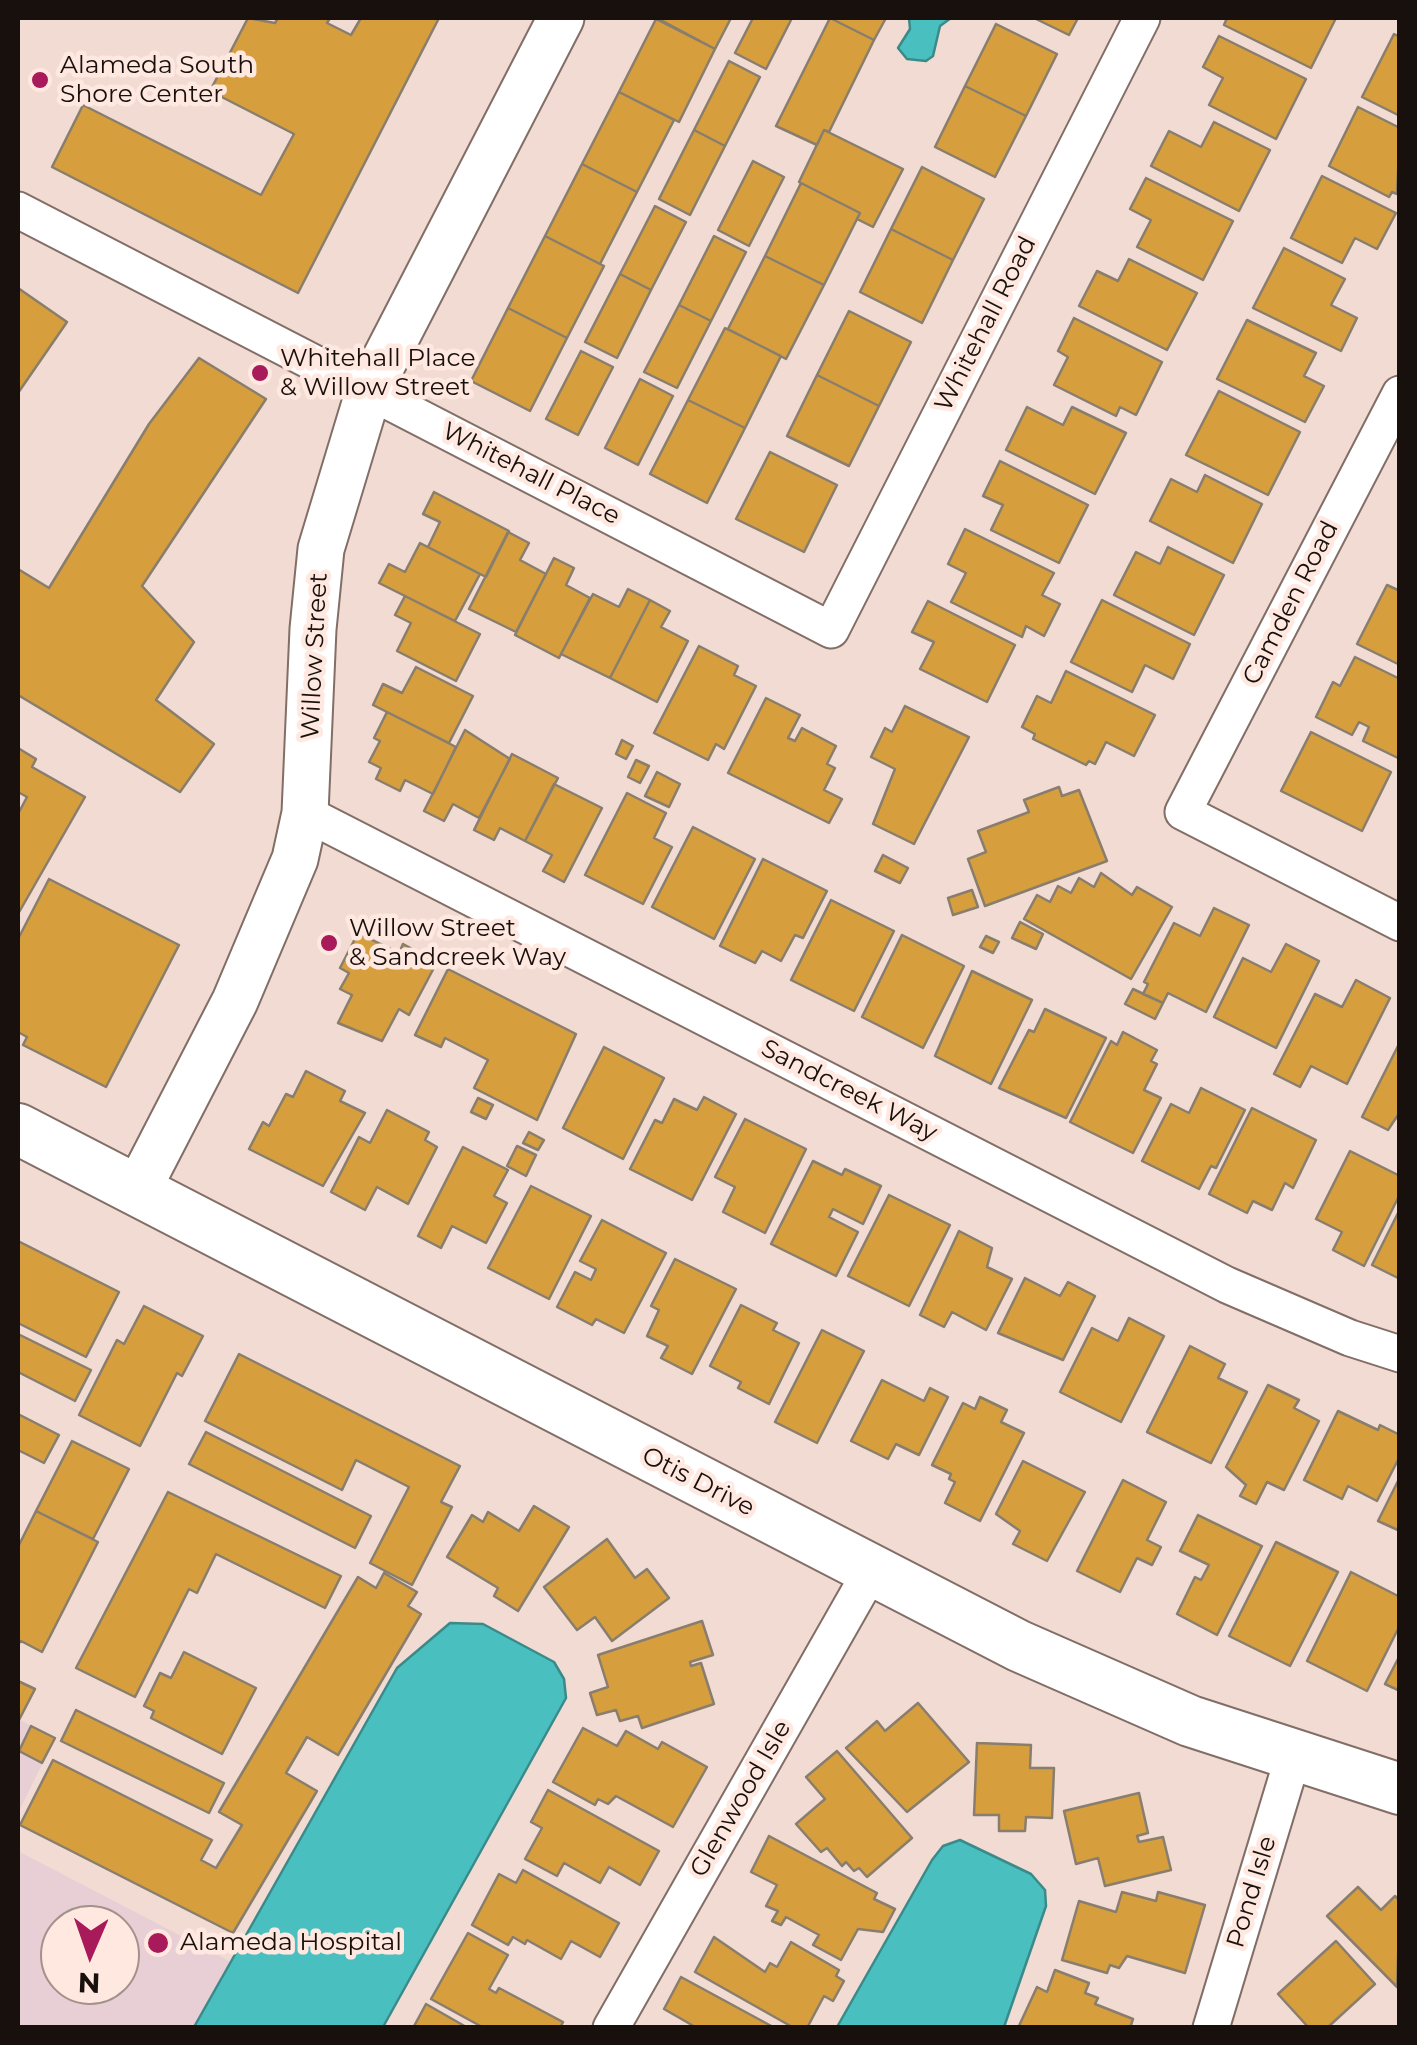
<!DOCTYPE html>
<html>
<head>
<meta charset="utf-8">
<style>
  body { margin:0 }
  #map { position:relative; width:1417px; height:2045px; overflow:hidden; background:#f1dbd2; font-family:Montserrat,sans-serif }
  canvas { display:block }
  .frame { position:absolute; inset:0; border:20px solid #18100d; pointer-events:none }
  .north { position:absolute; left:40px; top:1905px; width:100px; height:100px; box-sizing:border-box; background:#ffe8df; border:2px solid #a3928b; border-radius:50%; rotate:182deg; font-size:28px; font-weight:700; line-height:40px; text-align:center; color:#18100d }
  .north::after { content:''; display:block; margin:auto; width:35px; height:45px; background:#a81a5a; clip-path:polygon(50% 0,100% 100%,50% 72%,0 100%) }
</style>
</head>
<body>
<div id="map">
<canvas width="1417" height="2045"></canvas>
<div class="frame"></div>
<div class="north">N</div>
</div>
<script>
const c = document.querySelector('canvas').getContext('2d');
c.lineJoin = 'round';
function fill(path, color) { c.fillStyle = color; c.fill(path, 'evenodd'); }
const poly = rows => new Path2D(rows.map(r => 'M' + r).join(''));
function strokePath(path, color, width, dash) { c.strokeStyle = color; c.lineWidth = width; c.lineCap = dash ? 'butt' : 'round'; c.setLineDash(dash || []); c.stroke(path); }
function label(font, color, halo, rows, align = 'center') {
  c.font = font + ' Montserrat,sans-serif'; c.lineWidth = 9; c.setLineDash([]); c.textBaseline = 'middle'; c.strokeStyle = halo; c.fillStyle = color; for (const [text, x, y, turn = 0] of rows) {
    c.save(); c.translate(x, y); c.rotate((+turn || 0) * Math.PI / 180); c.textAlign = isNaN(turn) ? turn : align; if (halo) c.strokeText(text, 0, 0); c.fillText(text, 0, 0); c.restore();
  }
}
fill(poly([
  [18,1719,55,1738,18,1813],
  [18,1851,231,1962,194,2027,18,2027],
  [60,1925,120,1925,120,1985,60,1985]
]), '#e8cfd5');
const water = poly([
  [909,18,951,18,940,26,933,56,926,61,907,59,898,48,910,29,909,18],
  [450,1623,483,1624,554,1662,564,1679,566,1698,383,2027,194,2027,397,1668,450,1623],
  [960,1840,1031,1874,1045,1890,1046,1906,1004,2027,837,2027,932,1860,943,1846,960,1840]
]);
fill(water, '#4abfc0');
strokePath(water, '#3b8a8a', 2.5);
const building = poly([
  [248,18,275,23,278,18,330,18,327,23,351,35,361,18,439,18,298,293,52,167,83,105,261,195,294,134,210,91,248,18],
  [657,18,731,18,715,49,657,18],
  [753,18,792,18,766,69,735,53,753,18],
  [830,18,874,40,829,132,824,130,817,145,776,126,830,18],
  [830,18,886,18,874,40,830,18],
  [1034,18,1078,18,1069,35,1034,18],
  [1227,18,1336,18,1311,68,1224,25,1227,18],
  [656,19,715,49,679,122,619,92,656,19],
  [996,24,1057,54,1026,116,965,86,996,24],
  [1394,34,1400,37,1400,116,1362,97,1394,34],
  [1219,36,1306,79,1276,139,1209,105,1223,78,1203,67,1219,36],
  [729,61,760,77,725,146,694,130,729,61],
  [965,86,1026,116,995,177,935,147,965,86],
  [619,92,674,120,637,192,582,164,619,92],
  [1358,107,1400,128,1397,194,1392,192,1389,197,1329,166,1358,107],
  [1214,122,1270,150,1239,211,1151,166,1169,131,1201,147,1214,122],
  [694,130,725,146,690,215,659,199,694,130],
  [824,130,903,169,873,227,857,219,860,213,799,182,824,130],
  [753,161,784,177,749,246,718,230,753,161],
  [582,164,637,192,600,264,545,236,582,164],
  [922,167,984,199,953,260,891,229,922,167],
  [1322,176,1396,213,1377,249,1355,238,1342,263,1291,238,1322,176],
  [1146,178,1233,221,1203,280,1137,247,1151,220,1130,209,1146,178],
  [801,183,860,213,824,285,765,256,801,183],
  [655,206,686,222,651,290,620,274,655,206],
  [891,229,953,260,922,323,860,292,891,229],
  [545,236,604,266,567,338,508,308,545,236],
  [714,236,746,252,711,321,679,305,714,236],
  [1284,248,1345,279,1331,305,1357,318,1341,351,1253,308,1284,248],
  [765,256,824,285,786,359,728,329,765,256],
  [1129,259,1197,293,1167,350,1079,306,1097,271,1118,281,1129,259],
  [620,274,651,290,617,358,585,342,620,274],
  [18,288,67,322,18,393,18,288],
  [679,305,711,321,677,388,644,372,679,305],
  [508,308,567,338,530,411,471,381,508,308],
  [849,311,911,342,879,406,817,375,849,311],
  [1074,318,1162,362,1136,415,1120,407,1116,416,1054,385,1068,357,1058,351,1074,318],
  [1247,320,1316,353,1304,376,1324,386,1305,422,1217,379,1247,320],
  [725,328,781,356,745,428,688,400,725,328],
  [581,351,613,367,578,435,546,419,581,351],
  [199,358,266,399,142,586,194,642,156,700,214,744,180,792,18,695,18,569,49,588,149,424,199,358],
  [817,375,879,406,849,466,787,436,817,375],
  [640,379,673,396,638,465,605,448,640,379],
  [1219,391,1300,432,1268,495,1186,455,1219,391],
  [688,400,745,428,707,503,650,474,688,400],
  [1027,407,1063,425,1072,407,1126,433,1095,494,1006,450,1027,407],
  [770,452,837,485,804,552,736,519,770,452],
  [1000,461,1088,505,1059,563,991,530,1003,505,983,496,1000,461],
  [1205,475,1262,504,1233,563,1150,521,1171,479,1197,492,1205,475],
  [434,492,509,531,486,577,428,547,440,522,423,514,434,492],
  [965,529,1054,573,1042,595,1060,604,1044,636,1026,626,1022,637,951,602,966,573,948,564,965,529],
  [508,532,529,543,520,560,546,574,516,632,469,609,508,532],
  [420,543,480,574,455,621,379,583,389,564,405,572,420,543],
  [1168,547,1224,575,1194,635,1114,595,1136,552,1160,564,1168,547],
  [554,558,574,568,566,585,590,598,559,658,515,635,554,558],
  [1387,585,1400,591,1400,665,1357,644,1387,585],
  [628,589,650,600,610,678,561,654,593,594,619,607,628,589],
  [405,596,480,634,456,681,397,651,411,623,395,615,405,596],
  [650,600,670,611,661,627,688,641,657,702,610,678,650,600],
  [1102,600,1190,644,1173,679,1145,665,1132,692,1071,662,1102,600],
  [928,601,1015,645,987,702,920,669,934,642,912,632,928,601],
  [699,646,738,666,734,675,756,686,724,749,716,744,708,760,654,733,699,646],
  [1355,657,1400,679,1400,759,1363,741,1369,727,1359,722,1352,735,1316,717,1333,682,1340,686,1355,657],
  [416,667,473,696,449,743,373,705,383,684,402,693,416,667],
  [1066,671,1155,715,1134,756,1106,742,1095,764,1089,761,1086,765,1033,739,1035,734,1022,727,1037,696,1051,703,1066,671],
  [766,698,800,715,788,738,795,741,802,728,836,746,827,764,835,768,824,790,842,799,829,823,728,773,766,698],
  [905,706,969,737,914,844,873,824,895,769,871,757,885,728,892,732,905,706],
  [387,712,456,747,433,794,405,780,400,791,376,779,381,768,369,762,380,741,374,738,387,712],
  [465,730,510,759,479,818,453,804,444,821,424,811,465,730],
  [1311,732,1391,772,1362,831,1281,791,1311,732],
  [622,740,633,746,626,759,616,754,622,740],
  [18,748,36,759,32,767,85,797,18,914,18,814,27,797,18,792,18,748],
  [512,754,558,778,525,841,500,828,494,840,474,830,512,754],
  [636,760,649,766,640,783,628,777,636,760],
  [657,772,680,784,669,807,645,796,657,772],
  [554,784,602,808,564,882,543,871,552,855,525,841,554,784],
  [1059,787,1062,796,1079,790,1107,861,985,906,968,859,986,852,978,831,1029,812,1024,800,1059,787],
  [627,793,666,813,654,838,672,847,643,904,585,875,627,793],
  [693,827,755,859,714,939,652,907,693,827],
  [883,855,908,868,900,883,875,871,883,855],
  [763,859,827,891,803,938,795,935,781,961,762,951,755,963,720,946,763,859],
  [1101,873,1132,895,1137,887,1172,907,1131,979,1024,919,1037,895,1050,902,1058,886,1071,893,1079,878,1094,887,1101,873],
  [49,879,179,945,106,1087,23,1045,27,1037,18,1032,18,939,49,879],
  [972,890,978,907,953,915,948,898,972,890],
  [831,900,894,931,854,1011,791,980,831,900],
  [1214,908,1249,925,1206,1012,1168,993,1163,1003,1143,994,1148,984,1144,982,1174,923,1200,936,1214,908],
  [1020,922,1043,934,1036,949,1012,938,1020,922],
  [358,933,399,953,403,944,437,962,409,1015,399,1009,382,1041,338,1023,352,995,340,989,349,973,340,968,358,933],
  [902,935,964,966,923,1048,862,1017,902,935],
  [986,936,999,942,993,953,980,947,986,936],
  [1286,944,1319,961,1276,1048,1214,1017,1243,958,1271,972,1286,944],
  [448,969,576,1034,537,1120,474,1088,488,1060,445,1038,441,1047,415,1035,448,969],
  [972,971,1032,1000,991,1084,935,1056,972,971],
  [1356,980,1390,998,1347,1084,1311,1066,1300,1087,1274,1074,1315,994,1342,1007,1356,980],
  [1133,989,1163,1003,1155,1019,1125,1004,1133,989],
  [1045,1009,1106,1038,1066,1118,999,1088,1029,1030,1034,1032,1045,1009],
  [1123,1032,1157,1050,1151,1061,1157,1064,1144,1090,1161,1098,1133,1153,1070,1122,1111,1041,1117,1045,1123,1032],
  [1400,1042,1400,1112,1388,1130,1362,1117,1400,1042],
  [604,1047,664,1078,623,1159,563,1128,604,1047],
  [306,1071,345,1091,340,1101,365,1113,323,1186,249,1149,263,1122,269,1126,286,1094,293,1097,306,1071],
  [1201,1088,1245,1110,1216,1168,1211,1166,1199,1189,1142,1161,1171,1104,1189,1113,1201,1088],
  [704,1097,736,1114,692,1200,630,1169,655,1120,662,1123,674,1099,697,1110,704,1097],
  [478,1098,493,1105,486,1119,471,1112,478,1098],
  [1252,1108,1316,1140,1293,1188,1285,1183,1272,1210,1253,1201,1247,1213,1209,1194,1252,1108],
  [387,1110,429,1132,425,1140,437,1147,408,1204,377,1187,365,1210,331,1192,359,1137,370,1143,387,1110],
  [745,1119,806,1149,765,1233,723,1212,735,1187,715,1177,745,1119],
  [529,1132,544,1140,538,1150,523,1143,529,1132],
  [517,1146,536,1155,526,1176,507,1166,517,1146],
  [463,1147,508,1170,494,1196,507,1203,486,1243,452,1226,441,1248,418,1236,463,1147],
  [1350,1151,1400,1176,1400,1194,1364,1266,1333,1250,1342,1232,1316,1219,1350,1151],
  [813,1161,842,1175,845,1169,881,1186,863,1224,833,1209,829,1217,858,1232,836,1276,771,1244,813,1161],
  [531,1186,591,1216,549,1299,488,1268,531,1186],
  [889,1195,950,1225,909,1306,848,1276,889,1195],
  [1400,1209,1400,1279,1372,1265,1400,1209],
  [602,1220,666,1253,624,1333,596,1319,592,1325,557,1307,575,1272,591,1280,596,1269,580,1261,602,1220],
  [959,1231,992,1248,987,1267,1012,1279,986,1330,952,1312,944,1327,920,1315,959,1231],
  [18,1241,119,1292,86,1357,18,1323,18,1241],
  [675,1259,736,1289,692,1374,661,1358,668,1346,647,1336,659,1310,651,1306,675,1259],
  [1025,1278,1060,1296,1068,1282,1095,1296,1063,1360,998,1333,1025,1278],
  [741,1305,777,1323,773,1330,799,1343,769,1404,738,1388,741,1382,710,1366,741,1305],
  [144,1306,203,1336,182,1376,177,1373,140,1446,79,1415,117,1340,124,1344,144,1306],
  [1129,1318,1164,1336,1121,1422,1060,1392,1092,1328,1118,1341,1129,1318],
  [822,1330,864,1351,817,1443,775,1422,822,1330],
  [18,1334,91,1370,75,1401,18,1372,18,1334],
  [1190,1346,1225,1364,1218,1378,1247,1392,1211,1463,1147,1432,1190,1346],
  [239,1354,460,1466,441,1502,452,1507,412,1585,370,1563,409,1487,356,1460,342,1490,205,1421,239,1354],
  [882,1380,924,1401,930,1388,948,1397,919,1455,896,1444,888,1459,851,1441,882,1380],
  [1268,1385,1299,1400,1294,1408,1319,1421,1284,1490,1267,1482,1256,1504,1240,1496,1246,1485,1226,1467,1268,1385],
  [980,1397,1007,1410,1001,1422,1024,1433,980,1521,945,1503,955,1482,949,1479,951,1474,932,1465,963,1403,975,1409,980,1397],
  [1338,1411,1378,1430,1380,1425,1400,1435,1400,1456,1377,1501,1348,1486,1342,1499,1304,1480,1338,1411],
  [18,1414,59,1435,44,1463,18,1450,18,1414],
  [206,1432,371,1516,355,1548,189,1464,206,1432],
  [72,1441,129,1469,93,1539,36,1511,72,1441],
  [1023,1461,1085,1492,1047,1561,1013,1544,1020,1531,996,1514,1023,1461],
  [1400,1477,1400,1531,1378,1521,1400,1477],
  [1123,1480,1166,1502,1147,1540,1161,1547,1152,1565,1137,1558,1120,1592,1077,1571,1123,1480],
  [168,1492,341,1576,325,1608,216,1554,197,1593,189,1589,135,1697,76,1668,168,1492],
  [534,1506,569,1527,518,1611,494,1596,498,1588,447,1557,472,1515,483,1522,488,1512,519,1531,534,1506],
  [36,1511,98,1542,42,1652,21,1641,18,1644,18,1547,36,1511],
  [1198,1515,1262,1546,1217,1635,1177,1614,1195,1577,1201,1580,1209,1565,1180,1551,1198,1515],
  [607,1539,635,1578,647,1569,669,1598,612,1641,595,1617,577,1630,544,1587,607,1539],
  [1276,1542,1338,1572,1290,1666,1229,1636,1276,1542],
  [1351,1572,1400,1597,1400,1625,1367,1691,1307,1661,1351,1572],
  [384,1573,417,1592,408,1606,421,1614,338,1755,307,1737,286,1773,317,1791,233,1933,20,1825,53,1760,212,1840,201,1860,216,1868,242,1825,219,1812,358,1577,376,1588,384,1573],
  [702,1621,713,1655,690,1662,691,1666,701,1663,714,1704,642,1728,638,1716,620,1721,616,1710,597,1715,590,1693,608,1687,598,1655,702,1621],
  [184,1652,256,1688,222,1754,151,1718,154,1711,144,1706,160,1673,171,1678,184,1652],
  [1400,1655,1400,1691,1385,1684,1400,1655],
  [18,1681,35,1689,19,1720,18,1719,18,1681],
  [918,1703,969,1762,907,1812,846,1748,877,1721,885,1731,918,1703],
  [76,1710,224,1783,209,1813,61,1741,76,1710],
  [31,1726,55,1738,42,1763,19,1751,31,1726],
  [583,1728,617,1746,626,1731,658,1749,662,1742,707,1767,673,1827,616,1796,608,1804,598,1799,595,1805,553,1782,583,1728],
  [977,1743,1031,1745,1030,1768,1054,1768,1052,1818,1026,1817,1025,1831,999,1831,999,1815,974,1815,977,1743],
  [837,1751,912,1838,867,1877,859,1868,854,1871,846,1862,842,1866,827,1848,821,1852,796,1824,825,1799,806,1777,837,1751],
  [548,1790,659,1851,640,1885,609,1867,600,1883,564,1863,557,1876,525,1859,542,1828,531,1822,548,1790],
  [1139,1793,1148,1833,1137,1836,1139,1842,1163,1837,1171,1870,1105,1886,1098,1858,1076,1864,1064,1811,1139,1793],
  [769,1836,877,1893,874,1899,895,1909,883,1932,858,1929,841,1960,813,1945,819,1935,786,1917,781,1925,772,1921,778,1911,766,1906,777,1885,751,1872,769,1836],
  [523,1870,619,1923,600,1957,571,1941,561,1959,527,1940,525,1944,513,1937,508,1945,472,1925,499,1874,516,1883,523,1870],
  [1358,1887,1381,1910,1395,1896,1400,1901,1397,1987,1327,1916,1358,1887],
  [1122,1892,1156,1901,1158,1892,1205,1905,1185,1973,1127,1956,1119,1968,1110,1965,1107,1973,1062,1960,1079,1901,1116,1912,1122,1892],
  [468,1933,508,1955,489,1989,496,1993,499,1988,563,2022,560,2028,484,2028,431,1999,468,1933],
  [714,1937,765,1972,770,1963,777,1967,791,1942,839,1970,836,1976,844,1981,833,2001,824,1996,807,2028,794,2028,695,1972,714,1937],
  [1336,1941,1375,1984,1327,2028,1309,2028,1278,1994,1336,1941],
  [1055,1970,1089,1983,1085,1993,1098,1998,1095,2004,1133,2019,1130,2028,1018,2028,1037,1987,1047,1992,1055,1970],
  [681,1977,775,2028,697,2028,664,2009,681,1977],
  [426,2004,468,2028,413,2028,426,2004]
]);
fill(building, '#d79e3d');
strokePath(building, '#897e6d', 2.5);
const minor = poly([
  [18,210,831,630,1142,18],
  [1400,394,1183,812,1400,923],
  [305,813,1227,1285,1350,1338,1400,1354],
  [611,2028,871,1571],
  [1211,2028,1293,1757]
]);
const tertiary = poly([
  [137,1191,235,1001,295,859,305,813,313,629,321,549,369,390,561,18]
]);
const secondary = poly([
  [18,1129,1019,1646,1190,1721,1400,1789]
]);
strokePath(minor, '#826e66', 39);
strokePath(tertiary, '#826e66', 49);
strokePath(secondary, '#826e66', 54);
strokePath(minor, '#fff', 35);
strokePath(tertiary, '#fff', 45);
strokePath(secondary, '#fff', 50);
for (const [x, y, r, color] of [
  [40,80,10,"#a81a5a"],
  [260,373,10,"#a81a5a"],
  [329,943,10,"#a81a5a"],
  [158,1943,12,"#a81a5a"]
]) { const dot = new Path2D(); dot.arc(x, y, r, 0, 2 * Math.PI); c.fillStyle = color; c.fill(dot); strokePath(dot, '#ffe8df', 4); }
label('25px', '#18100d', '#ffe8df', [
  ["Alameda South",60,66],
  ["Shore Center",60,95],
  ["Whitehall Place",280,359],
  ["& Willow Street",280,388],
  ["Willow Street",349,929],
  ["& Sandcreek Way",349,958],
  ["Alameda Hospital",180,1943]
], 'left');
label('25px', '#18100d', '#ffe8df', [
  ["Whitehall Road",986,324,-63],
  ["Whitehall Place",531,474,27],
  ["Camden Road",1291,603,-63],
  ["Willow Street",315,656,-87],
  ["Sandcreek Way",849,1091,27],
  ["Otis Drive",698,1482,27],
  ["Glenwood Isle",741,1799,-60],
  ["Pond Isle",1252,1892,-73]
]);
</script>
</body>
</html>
